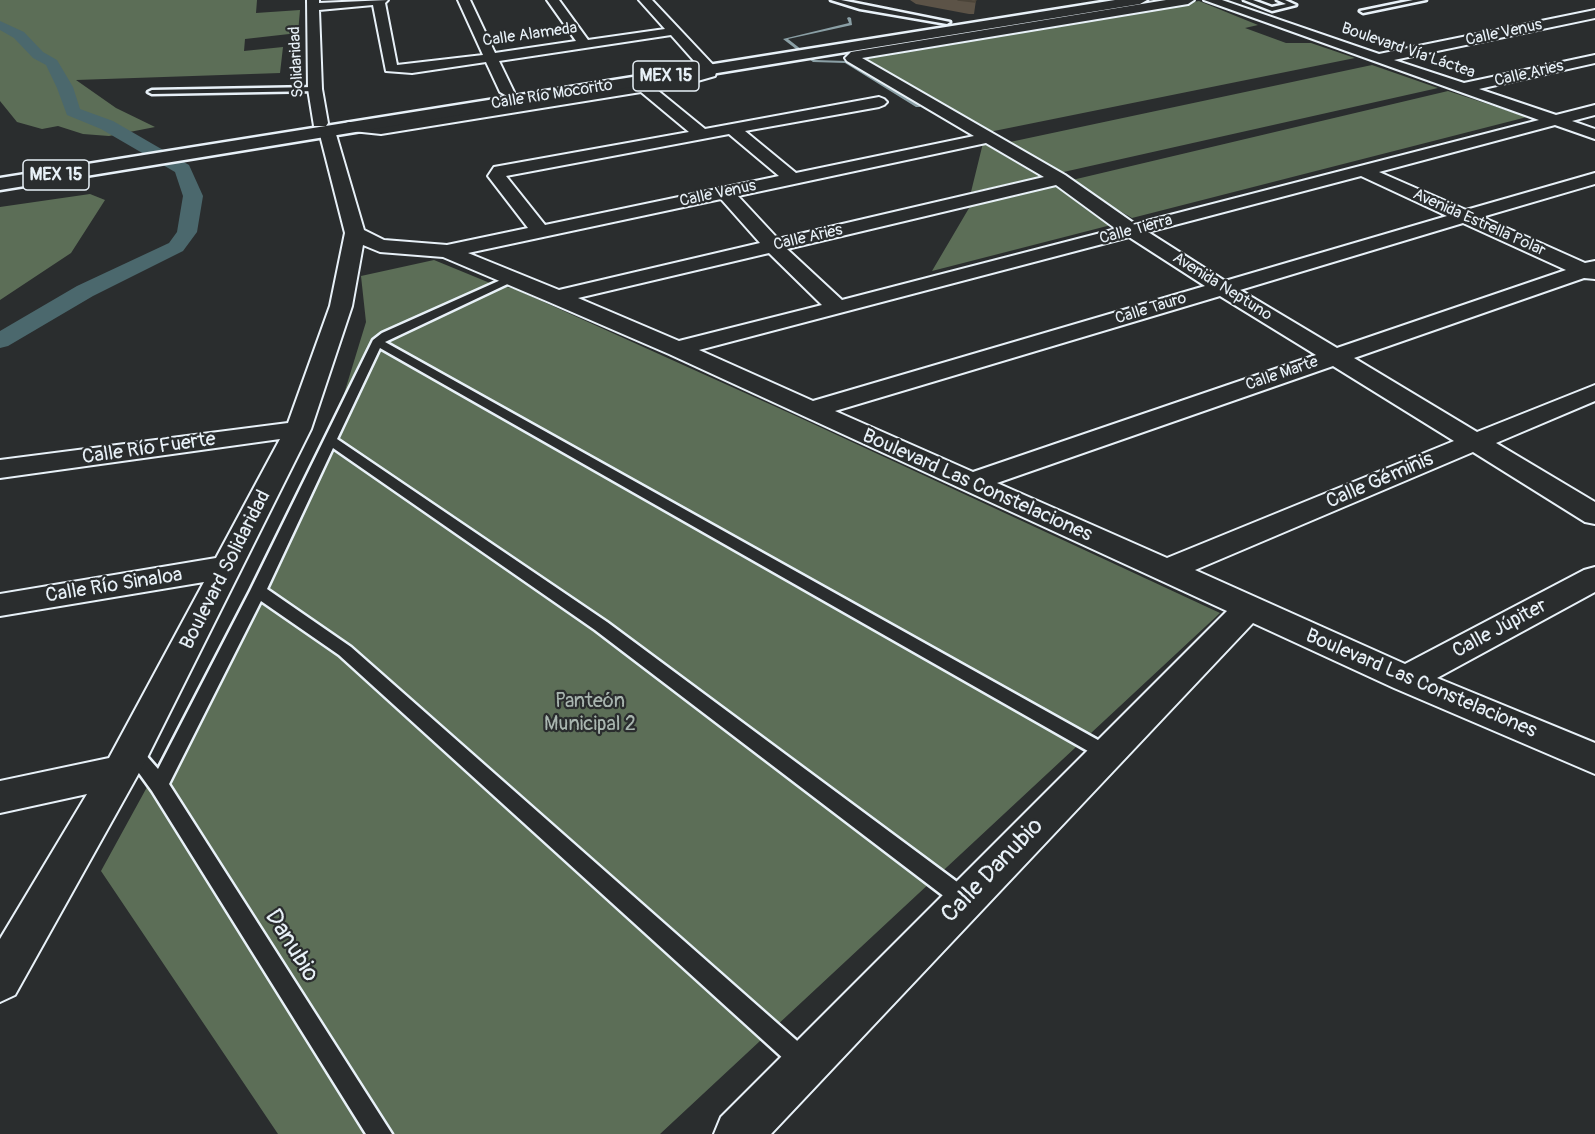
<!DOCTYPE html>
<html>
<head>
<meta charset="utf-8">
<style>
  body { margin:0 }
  canvas { display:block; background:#2a2d2e }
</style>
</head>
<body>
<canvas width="1595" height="1134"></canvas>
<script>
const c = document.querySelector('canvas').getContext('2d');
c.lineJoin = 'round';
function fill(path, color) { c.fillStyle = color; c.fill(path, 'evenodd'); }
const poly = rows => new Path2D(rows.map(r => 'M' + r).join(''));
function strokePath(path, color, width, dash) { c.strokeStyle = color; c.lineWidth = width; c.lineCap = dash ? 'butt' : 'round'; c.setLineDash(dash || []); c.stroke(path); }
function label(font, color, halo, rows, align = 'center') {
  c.font = font + ' Pangolin,sans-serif'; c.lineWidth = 4.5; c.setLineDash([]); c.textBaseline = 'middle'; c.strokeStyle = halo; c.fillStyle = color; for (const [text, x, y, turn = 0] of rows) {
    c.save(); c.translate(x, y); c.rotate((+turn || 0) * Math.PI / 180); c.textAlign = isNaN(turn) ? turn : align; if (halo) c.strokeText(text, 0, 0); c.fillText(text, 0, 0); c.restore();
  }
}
fill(poly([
  [0,0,257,0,256,13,300,10,298,33,245,39,244,51,283,47,280,73,76,80,116,108,155,127,109,136,83,134,58,126,42,129,17,122,0,101],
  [1199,1,1258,25,1245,28,1286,43,1311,43,1355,58,989,132,864,60,867,55],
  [1372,65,1438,88,1059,173,1010,142],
  [1448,91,1527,117,1132,218,1068,181],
  [983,143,1040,177,971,192],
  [1052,184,1115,224,932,271,972,203],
  [90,194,105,200,71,253,0,300,0,207],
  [434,260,490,283,515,289,796,416,1220,613,660,1134,278,1134,101,871,209,674,333,430,366,322,361,276]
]), '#5c6e57');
fill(poly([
  [849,17,851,18,852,25,788,39,815,60,847,61,920,105,920,107,916,107,845,63,813,62,783,39,849,23,847,18,849,17]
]), '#8a9fa5');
fill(poly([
  [0,21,24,32,43,52,57,60,73,87,80,109,113,121,189,165,203,196,197,232,183,251,93,296,8,346,0,348,0,331,77,286,169,243,177,232,183,196,175,172,101,129,67,115,57,88,46,65,33,58,14,38,0,30,0,21]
]), '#4b686d');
const service = poly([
  [831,0,841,0,950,22,947,24,860,9,831,0],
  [1244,0,1253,0,1272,7,1286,4,1277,0,1285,0,1296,5,1272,11,1244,0],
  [1413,0,1426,0,1363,13,1360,11,1413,0],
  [315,87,318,91,152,94,148,92,152,90,315,87],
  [512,275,516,276,516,280,385,342,1114,749,1117,754,1114,759,1108,762,1102,759,380,348,337,439,607,622,972,893,975,900,972,907,965,910,958,907,595,630,333,448,267,589,351,647,812,1054,815,1062,812,1070,804,1073,796,1070,339,655,261,601,169,784,392,1134,366,1134,152,791,123,751,126,746,132,743,138,746,158,769,250,591,373,340,382,333,512,275]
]);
const minor = poly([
  [307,0,319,0,319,3,388,0,385,3,397,65,483,55,458,0,470,0,495,53,576,41,547,0,559,0,588,40,665,29,639,0,652,0,717,69,715,76,687,84,656,89,705,129,879,97,884,99,887,102,884,105,879,107,745,131,796,173,974,136,847,61,845,58,851,52,1166,0,1194,0,1188,4,862,58,1065,175,1135,224,1539,120,1204,0,1222,0,1379,54,1595,10,1595,18,1394,60,1464,83,1595,55,1595,63,1479,89,1556,115,1595,105,1595,115,1572,121,1595,129,1595,139,1555,125,1379,172,1466,210,1595,173,1595,184,1482,217,1585,263,1595,261,1595,279,1584,278,1354,358,1477,432,1595,385,1595,401,1496,443,1595,502,1595,524,1585,522,1473,452,1195,570,1405,664,1584,570,1595,567,1595,592,1437,678,1595,743,1595,774,1394,688,1253,623,771,1134,714,1134,721,1117,1227,611,669,354,549,302,443,257,380,252,363,245,352,306,311,429,145,762,15,995,0,1002,0,939,87,794,0,813,0,781,109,758,204,582,0,616,0,594,216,558,280,439,0,478,0,460,288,423,330,306,345,233,319,131,321,128,333,128,335,131,364,230,384,240,447,245,528,228,488,176,494,167,689,132,641,92,381,134,343,130,341,127,343,124,349,122,381,124,685,76,703,71,671,35,499,61,514,92,507,96,500,92,486,62,412,73,386,71,373,5,319,10,322,89,328,123,326,126,314,126,308,89,307,0],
  [729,134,779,176,545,225,506,176,729,134],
  [986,143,1044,177,778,239,738,196,986,143],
  [1361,176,1447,216,1225,281,1148,232,1361,176],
  [1056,185,1116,229,842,300,787,249,1056,185],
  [721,199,760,243,559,290,468,253,721,199],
  [1463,223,1566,270,1337,348,1240,290,1463,223],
  [1129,237,1205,286,813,401,699,350,1129,237],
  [769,253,822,305,679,341,578,298,769,253],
  [1220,296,1316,355,973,472,835,411,1220,296],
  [1333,366,1454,441,1167,558,997,483,1333,366]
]);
const primary = poly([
  [1115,0,1147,0,1140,4,0,190,0,178,1115,0]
]);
strokePath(service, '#e8f1f8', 5);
strokePath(minor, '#e8f1f8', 4);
strokePath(primary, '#e8f1f8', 5);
fill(service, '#2a2d2e');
fill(minor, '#2a2d2e');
fill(primary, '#2a2d2e');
fill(poly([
  [910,0,976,0,974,14,969,14,916,4]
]), '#5c5347');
const building = poly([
  [958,0,976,0,975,2,958,0]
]);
fill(building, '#6b6152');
strokePath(building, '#4b4439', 1.5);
label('16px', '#e8f1f8', '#2a2d2e', [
  ["Calle Venus",1504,33,-12],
  ["Calle Alameda",530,35,-8],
  ["Boulevard Vía Láctea",1408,51,19],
  ["Solidaridad",297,62,-93],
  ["Calle Aries",1529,74,-13],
  ["Calle Río Mocorito",552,95,-9],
  ["Calle Venus",718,194,-12],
  ["Avenida Estrella Polar",1479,223,24],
  ["Calle Tierra",1136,230,-15],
  ["Calle Aries",808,238,-13],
  ["Avenida Neptuno",1222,287,32],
  ["Calle Tauro",1151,309,-17],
  ["Calle Marte",1282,374,-19]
]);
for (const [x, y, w] of [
  [666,76,66],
  [56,175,66]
]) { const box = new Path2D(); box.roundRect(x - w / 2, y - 15, w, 30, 4.5); c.fillStyle = '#2a2d2e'; c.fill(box); strokePath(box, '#e8f1f8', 1.5); }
label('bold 18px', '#e8f1f8', null, [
  ["MEX 15",666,76],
  ["MEX 15",56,175]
]);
label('20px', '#e8f1f8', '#2a2d2e', [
  ["Calle Río Fuerte",149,449,-8],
  ["Calle Géminis",1380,481,-23],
  ["Boulevard Las Constelaciones",977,486,24],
  ["Boulevard Solidaridad",226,570,-63],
  ["Calle Río Sinaloa",114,586,-9],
  ["Calle Júpiter",1500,629,-28],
  ["Boulevard Las Constelaciones",1421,684,23]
]);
label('20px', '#a9b6b0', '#2a2d2e', [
  ["Panteón",590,702],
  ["Municipal 2",590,725]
]);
label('24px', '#e8f1f8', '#2a2d2e', [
  ["Calle Danubio",993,871,-46],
  ["Danubio",291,946,58]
]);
</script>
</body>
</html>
